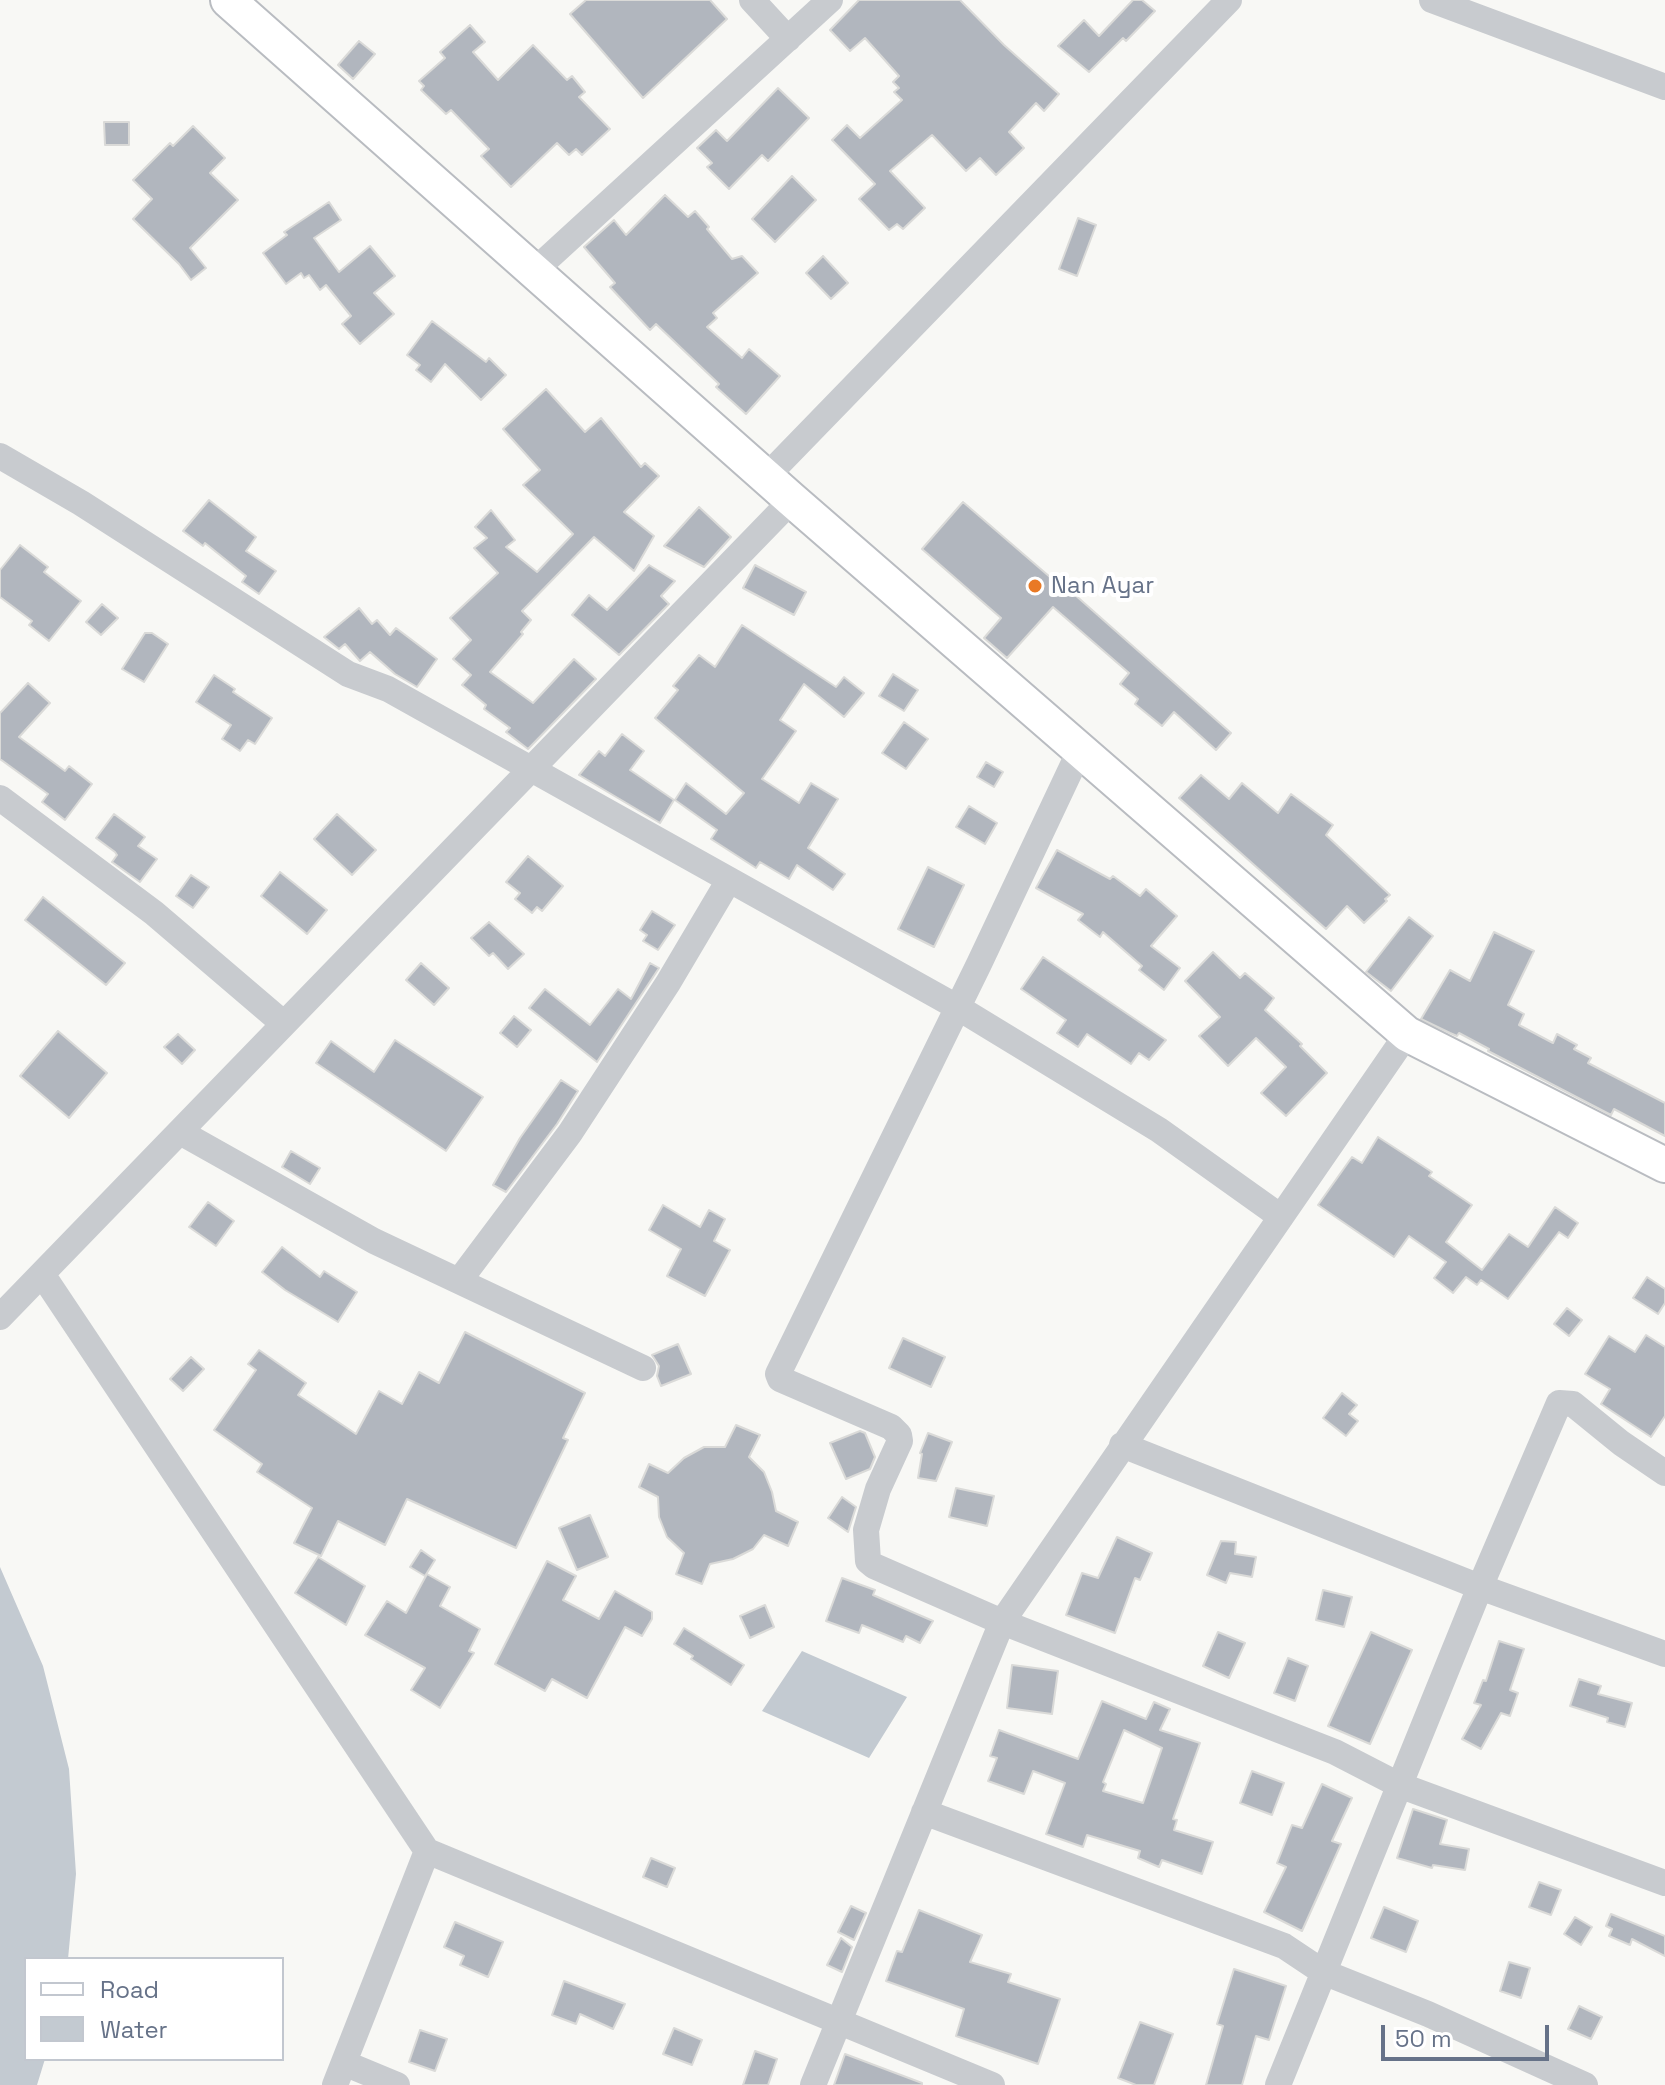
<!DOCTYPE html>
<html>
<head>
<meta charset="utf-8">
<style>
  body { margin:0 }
  #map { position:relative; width:1665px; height:2085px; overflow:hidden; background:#f8f8f5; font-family:"Space Grotesk",sans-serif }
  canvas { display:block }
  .legend { position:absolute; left:24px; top:1957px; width:260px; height:104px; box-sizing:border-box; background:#fff; border:2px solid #c2c7cf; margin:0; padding:10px 14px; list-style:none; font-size:24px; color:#667288 }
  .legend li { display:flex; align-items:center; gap:16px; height:40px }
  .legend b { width:40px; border:2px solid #c2c7cf }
  .scale { position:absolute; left:1381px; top:2025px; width:168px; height:36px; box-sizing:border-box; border:4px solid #667288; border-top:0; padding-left:10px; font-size:24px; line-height:28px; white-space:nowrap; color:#667288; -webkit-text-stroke:6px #fff; paint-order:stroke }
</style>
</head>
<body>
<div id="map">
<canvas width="1665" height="2085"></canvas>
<ul class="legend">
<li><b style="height:10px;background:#fff"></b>Road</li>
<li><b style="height:22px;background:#c3cad1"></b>Water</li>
</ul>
<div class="scale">50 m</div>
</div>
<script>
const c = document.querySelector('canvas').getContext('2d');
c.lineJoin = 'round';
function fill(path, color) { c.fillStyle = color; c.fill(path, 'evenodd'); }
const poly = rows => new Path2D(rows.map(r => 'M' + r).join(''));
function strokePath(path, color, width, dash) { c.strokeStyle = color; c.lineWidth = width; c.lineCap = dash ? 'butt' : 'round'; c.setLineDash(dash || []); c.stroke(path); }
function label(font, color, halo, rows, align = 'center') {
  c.font = font + ' "Space Grotesk",sans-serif'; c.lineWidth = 8; c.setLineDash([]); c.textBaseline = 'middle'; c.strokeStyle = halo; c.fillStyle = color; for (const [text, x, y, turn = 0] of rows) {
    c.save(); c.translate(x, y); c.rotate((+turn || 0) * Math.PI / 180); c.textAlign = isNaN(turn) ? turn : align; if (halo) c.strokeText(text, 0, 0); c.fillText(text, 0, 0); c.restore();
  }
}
fill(poly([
  [0,1567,43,1666,69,1769,76,1874,68,1959,26,1959,26,2059,45,2059,37,2085,0,2085],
  [802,1651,907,1697,869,1758,762,1711]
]), '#c3cad1');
const building = poly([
  [586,0,710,0,727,19,643,98,570,14,586,0],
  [859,0,960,0,1004,45,1059,94,1044,111,1036,103,1009,132,1024,148,996,175,980,158,966,171,932,135,890,171,925,208,903,229,897,224,889,230,859,199,875,184,832,140,847,125,860,138,902,100,894,92,899,88,893,82,899,76,865,38,850,51,830,30,859,0],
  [1133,0,1142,0,1155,11,1126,41,1123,38,1089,72,1058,46,1084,20,1099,36,1133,0],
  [470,25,485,42,473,52,498,80,533,45,567,80,572,76,585,92,579,97,610,129,582,155,576,149,569,155,557,143,511,187,481,156,489,149,451,110,446,114,421,90,424,86,419,81,445,58,440,52,470,25],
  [359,41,375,54,353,79,338,65,359,41],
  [778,88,809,118,768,161,762,155,729,189,707,167,712,163,697,148,716,130,727,141,778,88],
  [104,122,129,122,129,145,105,145,104,122],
  [193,126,225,158,210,173,238,200,190,248,206,268,191,280,179,264,133,219,152,199,133,180,170,143,173,146,193,126],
  [792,176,816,200,775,242,752,219,792,176],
  [665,195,688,217,695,211,709,227,707,229,732,259,742,256,758,273,713,313,717,318,707,327,742,358,749,349,780,376,746,414,716,387,719,384,656,324,650,330,610,287,615,283,584,247,614,220,626,235,665,195],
  [329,202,341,220,314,238,339,272,370,246,395,276,374,293,394,314,360,344,342,324,351,316,326,285,320,290,309,275,304,278,301,273,286,284,263,253,287,235,284,232,329,202],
  [1078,218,1096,225,1077,276,1059,269,1078,218],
  [823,256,848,283,831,299,806,273,823,256],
  [432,321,486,362,489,358,506,375,481,400,445,364,431,382,416,370,420,365,407,355,432,321],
  [546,389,585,432,601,418,641,467,645,463,659,476,624,512,654,536,634,571,594,537,522,611,531,620,521,632,523,634,490,672,533,703,574,659,596,679,528,749,506,732,510,728,484,709,486,705,462,685,471,675,453,659,471,640,450,618,498,573,474,548,487,538,475,527,491,510,515,540,506,547,537,572,573,534,523,485,540,470,503,429,546,389],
  [209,500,256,537,246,551,276,571,259,594,242,582,246,576,205,543,203,546,183,531,209,500],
  [963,502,1072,596,1074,594,1231,733,1216,750,1174,712,1162,726,1135,704,1138,699,1120,684,1129,673,1053,607,1007,658,984,638,1001,618,922,549,963,502],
  [699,507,731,537,704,567,664,546,699,507],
  [20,545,48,567,44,572,81,601,49,641,29,625,32,621,0,597,0,570,20,545],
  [649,565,675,581,661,596,669,604,619,655,572,615,589,595,607,610,649,565],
  [755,565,806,592,794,615,743,588,755,565],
  [102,604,118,618,101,635,86,622,102,604],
  [359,608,372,624,377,620,390,635,396,628,437,659,417,687,395,674,370,652,360,661,345,644,339,649,324,637,359,608],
  [742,625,836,687,844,677,864,693,844,717,804,684,780,720,796,731,762,779,799,803,811,783,838,799,808,848,845,874,833,890,797,865,789,879,760,862,756,868,711,839,717,830,675,800,686,783,726,814,744,793,655,718,678,690,673,686,699,655,715,667,742,625],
  [145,633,152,633,168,644,144,682,122,669,145,633],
  [893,674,918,690,904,711,879,696,893,674],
  [214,675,235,689,233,692,272,718,255,744,248,740,240,751,222,739,231,725,196,702,214,675],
  [28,683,50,703,19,737,65,771,69,766,92,784,65,820,42,802,48,794,0,759,0,713,28,683],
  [904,722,928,739,906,769,882,753,904,722],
  [622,734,644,751,630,770,674,800,660,823,579,775,599,751,605,756,622,734],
  [986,762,1003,772,994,787,977,777,986,762],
  [1201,775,1229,799,1242,783,1278,813,1291,794,1333,825,1326,835,1390,895,1385,899,1387,901,1364,923,1347,906,1326,929,1179,798,1201,775],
  [969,806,997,823,985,844,956,827,969,806],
  [114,814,145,837,138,846,157,859,140,882,112,862,117,855,115,852,96,838,114,814],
  [337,814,376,850,352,875,314,839,337,814],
  [1057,850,1110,879,1113,876,1140,896,1146,889,1177,916,1151,946,1180,968,1164,990,1139,970,1142,966,1103,932,1100,937,1078,920,1083,914,1036,888,1057,850],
  [528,856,563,886,542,911,537,907,532,913,515,899,520,893,506,882,528,856],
  [928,867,964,885,934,947,898,929,928,867],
  [280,872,327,910,307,934,261,896,280,872],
  [191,875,209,887,193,908,176,896,191,875],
  [43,897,125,963,106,985,25,920,43,897],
  [652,911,675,925,658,950,643,941,647,935,640,930,652,911],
  [1409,917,1433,936,1391,991,1366,972,1409,917],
  [489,922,524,954,508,969,493,953,489,956,471,938,489,922],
  [1494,932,1534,951,1508,1005,1524,1014,1519,1025,1553,1043,1557,1034,1577,1045,1574,1049,1591,1058,1588,1063,1665,1103,1665,1136,1614,1109,1611,1115,1488,1051,1489,1049,1459,1033,1457,1036,1450,1033,1421,1019,1450,970,1470,981,1494,932],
  [1213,952,1240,978,1245,973,1274,998,1265,1010,1302,1044,1300,1046,1327,1073,1286,1116,1261,1093,1286,1067,1256,1038,1228,1066,1199,1036,1220,1017,1185,981,1213,952],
  [1043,957,1166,1040,1149,1060,1139,1053,1131,1064,1087,1034,1078,1047,1057,1033,1066,1020,1021,989,1043,957],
  [421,963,449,988,434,1005,406,980,421,963],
  [650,963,659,968,597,1062,529,1008,545,989,590,1025,618,989,631,999,650,963],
  [514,1016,531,1030,517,1047,500,1033,514,1016],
  [58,1031,107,1073,69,1118,20,1076,58,1031],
  [178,1034,195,1050,182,1064,164,1047,178,1034],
  [395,1040,483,1097,446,1151,316,1063,331,1041,374,1072,395,1040],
  [561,1080,578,1091,557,1124,506,1192,493,1185,520,1138,561,1080],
  [1378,1137,1432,1172,1429,1176,1472,1205,1446,1242,1482,1270,1509,1234,1528,1247,1555,1207,1578,1223,1568,1238,1559,1232,1508,1299,1481,1280,1477,1285,1466,1277,1453,1293,1434,1278,1446,1262,1409,1236,1394,1257,1318,1205,1352,1157,1362,1163,1378,1137],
  [291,1151,320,1168,310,1184,282,1167,291,1151],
  [208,1202,234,1221,216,1246,189,1227,208,1202],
  [663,1205,700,1227,709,1210,725,1219,714,1241,730,1250,705,1296,667,1276,681,1249,649,1230,663,1205],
  [282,1247,320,1277,324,1271,357,1292,338,1322,285,1290,262,1272,282,1247],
  [1647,1277,1665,1289,1665,1303,1658,1314,1633,1298,1647,1277],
  [1567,1308,1582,1320,1569,1336,1554,1324,1567,1308],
  [465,1332,585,1393,563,1438,568,1440,516,1548,407,1499,385,1545,338,1521,321,1556,294,1543,312,1508,257,1472,262,1464,214,1430,256,1370,248,1364,259,1350,306,1383,298,1395,356,1434,379,1391,402,1404,419,1372,439,1383,465,1332],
  [1646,1335,1665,1347,1665,1416,1651,1437,1601,1404,1610,1389,1585,1374,1609,1336,1635,1352,1646,1335],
  [903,1338,945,1357,931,1387,889,1368,903,1338],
  [678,1344,691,1374,661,1386,657,1376,659,1366,652,1355,678,1344],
  [191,1357,204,1369,183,1391,170,1379,191,1357],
  [1342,1393,1357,1405,1349,1414,1358,1421,1346,1436,1323,1418,1342,1393],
  [736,1425,760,1435,749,1457,764,1472,772,1492,776,1511,798,1522,788,1546,764,1535,753,1549,733,1559,710,1564,702,1584,676,1574,684,1553,667,1537,659,1517,658,1497,639,1487,649,1464,668,1473,684,1458,704,1447,725,1447,736,1425],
  [860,1431,865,1433,875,1457,870,1469,846,1479,830,1443,860,1431],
  [928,1433,952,1442,936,1481,918,1478,922,1454,920,1453,928,1433],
  [956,1488,994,1496,987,1526,949,1517,956,1488],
  [842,1497,856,1507,848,1532,828,1518,842,1497],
  [590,1515,608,1557,577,1570,559,1528,590,1515],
  [1117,1537,1152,1553,1140,1580,1135,1578,1115,1633,1066,1615,1082,1573,1098,1578,1117,1537],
  [1221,1541,1236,1542,1235,1554,1256,1557,1252,1577,1230,1573,1226,1583,1207,1575,1221,1541],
  [421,1550,435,1560,425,1576,410,1567,421,1550],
  [318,1557,365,1586,346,1625,295,1593,318,1557],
  [547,1561,576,1576,563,1600,599,1619,615,1591,652,1612,652,1619,642,1636,625,1627,587,1698,552,1679,545,1691,495,1664,547,1561],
  [427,1574,450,1587,440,1606,480,1629,469,1651,474,1653,440,1708,411,1690,425,1668,365,1635,387,1601,406,1613,427,1574],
  [842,1578,875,1590,873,1595,933,1621,920,1643,906,1636,903,1642,862,1625,859,1633,826,1621,842,1578],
  [1323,1590,1352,1597,1344,1627,1316,1620,1323,1590],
  [765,1605,774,1627,750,1638,740,1616,765,1605],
  [684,1628,744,1665,731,1685,691,1659,693,1656,674,1644,684,1628],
  [1218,1632,1245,1643,1229,1678,1203,1666,1218,1632],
  [1371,1632,1412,1650,1370,1744,1328,1726,1371,1632],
  [1499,1641,1524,1649,1510,1690,1518,1693,1510,1716,1501,1713,1481,1749,1462,1739,1481,1705,1474,1703,1483,1680,1486,1681,1499,1641],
  [1288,1658,1308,1666,1295,1701,1274,1693,1288,1658],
  [1012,1665,1058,1671,1052,1714,1007,1708,1012,1665],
  [1579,1679,1601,1686,1598,1694,1632,1703,1625,1727,1607,1722,1608,1718,1570,1706,1579,1679],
  [1102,1701,1146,1719,1154,1702,1170,1709,1160,1730,1200,1743,1173,1819,1177,1820,1174,1830,1213,1842,1202,1874,1162,1860,1159,1867,1138,1858,1140,1851,1087,1835,1083,1847,1046,1834,1065,1783,1033,1771,1024,1794,988,1781,997,1758,990,1756,999,1730,1078,1759,1102,1701],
  [1124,1730,1162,1748,1143,1803,1103,1791,1106,1784,1103,1782,1124,1730],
  [1252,1771,1284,1783,1272,1815,1240,1803,1252,1771],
  [1322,1784,1352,1798,1332,1841,1341,1844,1302,1931,1264,1912,1286,1867,1277,1863,1292,1825,1302,1828,1322,1784],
  [1413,1809,1447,1820,1440,1844,1469,1849,1465,1870,1433,1865,1432,1868,1397,1858,1413,1809],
  [651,1858,675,1868,667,1887,643,1877,651,1858],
  [1539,1882,1561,1890,1551,1915,1529,1907,1539,1882],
  [851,1906,866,1913,854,1940,838,1932,851,1906],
  [1384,1907,1418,1921,1406,1952,1371,1938,1384,1907],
  [919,1910,982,1935,970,1962,1011,1974,1008,1982,1060,1999,1038,2064,956,2036,964,2009,886,1981,897,1951,902,1952,919,1910],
  [1611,1914,1665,1936,1665,1956,1632,1939,1630,1945,1609,1936,1612,1929,1606,1926,1611,1914],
  [1575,1917,1592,1927,1581,1945,1564,1934,1575,1917],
  [455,1922,503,1942,488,1977,460,1965,464,1956,444,1947,455,1922],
  [841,1938,852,1947,842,1972,827,1965,841,1938],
  [1509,1962,1530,1968,1521,1998,1500,1991,1509,1962],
  [1234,1969,1286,1986,1269,2040,1256,2036,1242,2085,1206,2085,1223,2026,1217,2024,1234,1969],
  [564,1981,625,2004,613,2029,580,2014,576,2024,552,2015,564,1981],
  [1579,2006,1602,2017,1591,2039,1568,2029,1579,2006],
  [1140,2022,1173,2034,1154,2085,1136,2085,1118,2078,1140,2022],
  [674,2028,702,2040,692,2065,663,2054,674,2028],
  [420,2030,447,2039,435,2071,409,2062,420,2030],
  [755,2051,777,2059,768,2085,743,2085,755,2051],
  [845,2054,922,2083,922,2085,834,2085,845,2054]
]);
fill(building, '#b1b6be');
strokePath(building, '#dadad8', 2);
const major = poly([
  [228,0,792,500,1407,1034,1665,1165]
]);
strokePath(major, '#b9bcc1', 38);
strokePath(poly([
  [752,0,788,39],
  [1432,0,1665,87],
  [534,271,830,0],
  [0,456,81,503,348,674,388,689,957,1007,1159,1130,1281,1217],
  [766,477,1229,0],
  [1080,750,979,964,778,1374,780,1379,891,1427,899,1435,900,1441,878,1489,866,1530,868,1561,874,1566,1002,1622,1335,1752,1399,1785,1665,1883],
  [0,798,154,913,284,1024],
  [180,1132,374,1241,643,1368],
  [42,1274,427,1851,992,2085],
  [459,1281,570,1133,668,983,729,880],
  [0,1317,792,500],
  [1122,1445,1480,1587,1665,1654],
  [924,1812,1284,1946,1323,1972,1428,2014,1585,2085],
  [344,2063,397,2085],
  [335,2085,427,1851],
  [813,2085,1002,1622,1407,1034],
  [1278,2085,1480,1587,1559,1403,1573,1404,1621,1443,1665,1473]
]), '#c8cbcf', 26);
strokePath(major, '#fff', 34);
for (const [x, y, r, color] of [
  [1035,586,8,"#e97925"]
]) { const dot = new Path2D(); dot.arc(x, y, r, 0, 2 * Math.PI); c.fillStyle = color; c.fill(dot); strokePath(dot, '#fff', 3); }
label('24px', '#667288', '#fff', [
  ["Nan Ayar",1051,586]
], 'left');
</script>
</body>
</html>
